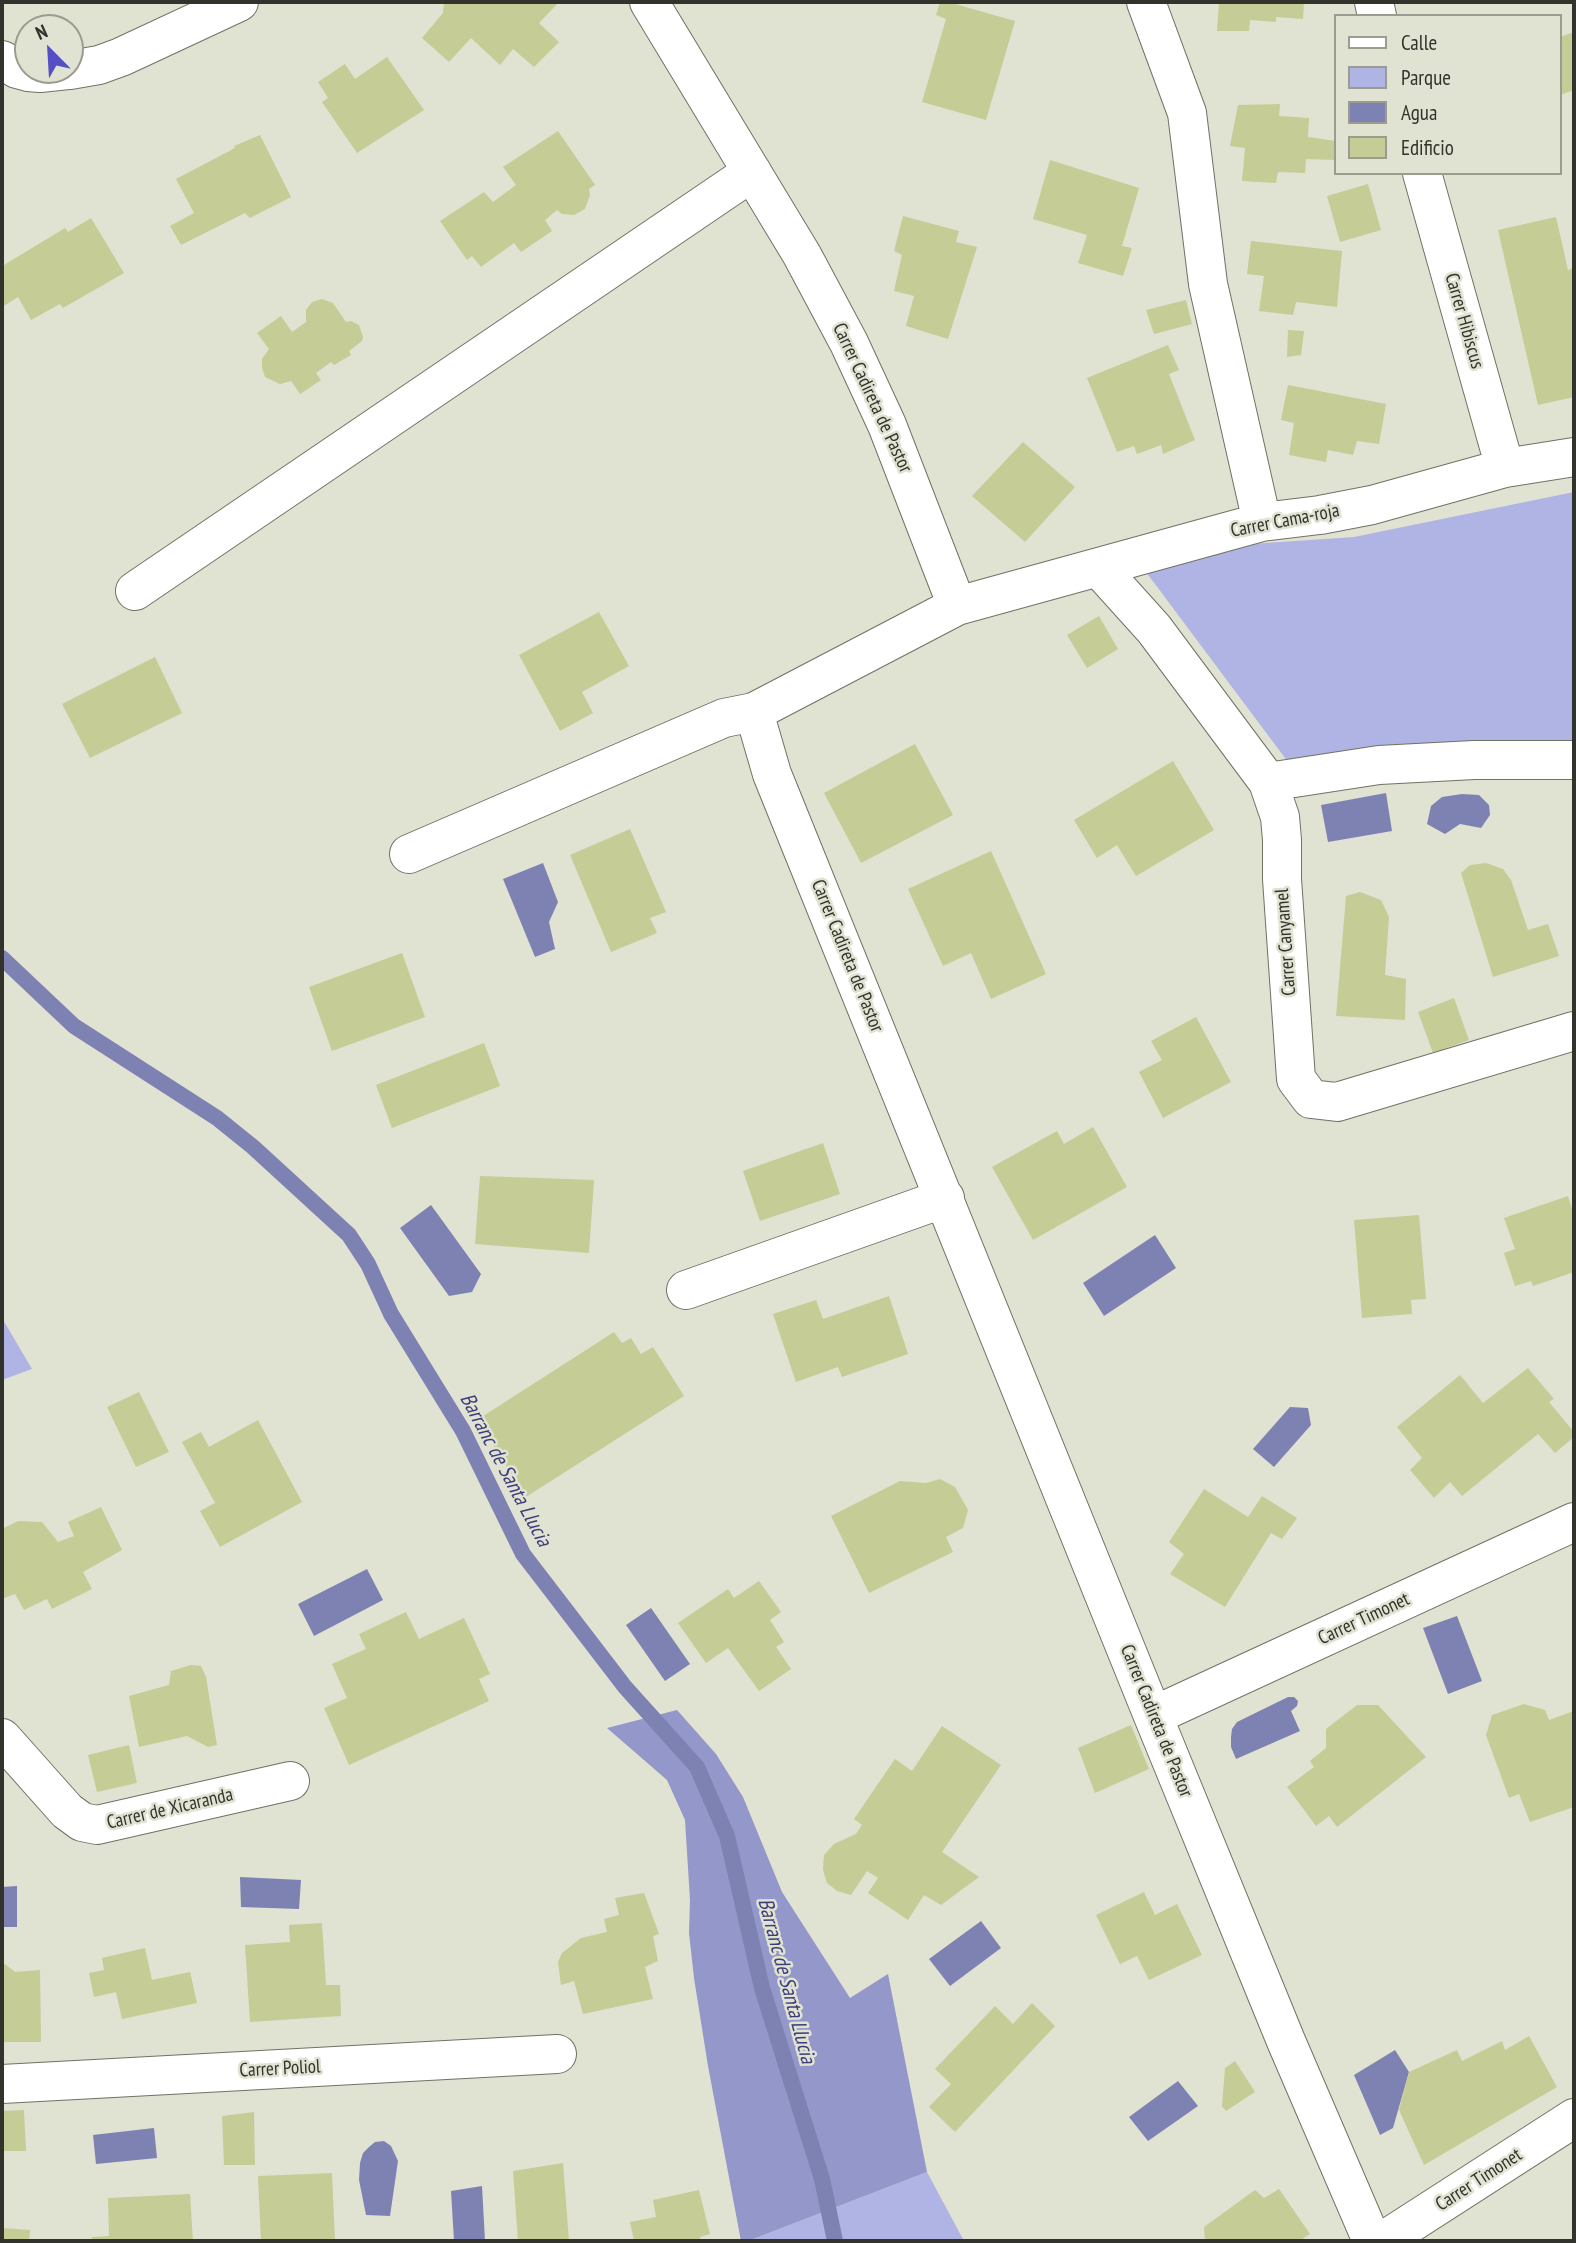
<!DOCTYPE html>
<html>
<head>
<meta charset="utf-8">
<style>
  body { margin:0 }
  #map { position:relative; width:1576px; height:2243px; overflow:hidden; background:#e0e2d2; font-family:"PT Sans Narrow",sans-serif }
  canvas { display:block }
  .frame { position:absolute; inset:0; border:4px solid #32332d; pointer-events:none }
  .legend { position:absolute; left:1334px; top:14px; width:228px; height:161px; box-sizing:border-box; background:#e0e2d2; border:2px solid #9a9c90; margin:0; padding:9px 12px; list-style:none; font-size:21px; color:#32332d }
  .legend li { display:flex; align-items:center; gap:14px; height:35px }
  .legend b { width:35px; border:2px solid #9a9c90 }
  .north { position:absolute; left:14px; top:14px; width:70px; height:70px; box-sizing:border-box; background:#e0e2d2; border:2px solid #9a9c90; border-radius:50%; rotate:336deg; font-size:19px; font-weight:700; line-height:28px; text-align:center; color:#32332d }
  .north::after { content:''; display:block; margin:auto; width:24px; height:32px; background:#564ec5; clip-path:polygon(50% 0,100% 100%,50% 72%,0 100%) }
</style>
</head>
<body>
<div id="map">
<canvas width="1576" height="2243"></canvas>
<div class="frame"></div>
<ul class="legend">
<li><b style="height:9px;background:#fff"></b>Calle</li>
<li><b style="height:19px;background:#b0b4e4"></b>Parque</li>
<li><b style="height:19px;background:#7e82b2"></b>Agua</li>
<li><b style="height:19px;background:#c6cc95"></b>Edificio</li>
</ul>
<div class="north">N</div>
</div>
<script>
const c = document.querySelector('canvas').getContext('2d');
c.lineJoin = 'round';
function fill(path, color) { c.fillStyle = color; c.fill(path, 'evenodd'); }
const poly = rows => new Path2D(rows.map(r => 'M' + r).join(''));
function strokePath(path, color, width, dash) { c.strokeStyle = color; c.lineWidth = width; c.lineCap = dash ? 'butt' : 'round'; c.setLineDash(dash || []); c.stroke(path); }
function label(font, color, halo, rows, align = 'center') {
  c.font = font + ' "PT Sans Narrow",sans-serif'; c.lineWidth = 5; c.setLineDash([]); c.textBaseline = 'middle'; c.strokeStyle = halo; c.fillStyle = color; for (const [text, x, y, turn = 0] of rows) {
    c.save(); c.translate(x, y); c.rotate((+turn || 0) * Math.PI / 180); c.textAlign = isNaN(turn) ? turn : align; if (halo) c.strokeText(text, 0, 0); c.fillText(text, 0, 0); c.restore();
  }
}
fill(poly([
  [1574,492,1574,750,1288,762,1146,572,1251,544,1354,537],
  [2,1318,32,1369,2,1380],
  [927,2172,964,2241,748,2241]
]), '#b0b4e4');
fill(poly([
  [677,1710,716,1754,743,1797,782,1892,850,1998,888,1974,927,2172,748,2241,741,2241,708,2066,694,1978,689,1933,690,1900,685,1820,667,1780,607,1728]
]), '#9397c9');
fill(poly([
  [1386,793,1392,831,1328,842,1321,805],
  [1462,794,1479,795,1489,805,1490,815,1481,828,1460,824,1445,834,1427,824,1431,806,1442,797],
  [543,863,558,902,549,922,555,949,535,957,503,879],
  [431,1205,481,1274,472,1292,449,1296,400,1228],
  [1155,1235,1176,1268,1104,1316,1083,1283],
  [1290,1407,1308,1408,1311,1425,1274,1467,1253,1449],
  [367,1569,383,1600,314,1636,298,1604],
  [651,1608,690,1664,665,1681,626,1625],
  [1457,1616,1482,1681,1448,1694,1423,1628],
  [1288,1697,1294,1697,1298,1701,1297,1706,1291,1711,1300,1731,1236,1759,1231,1747,1231,1737,1232,1729,1237,1722],
  [240,1877,301,1880,299,1909,241,1907],
  [17,1886,17,1927,2,1927,2,1887],
  [981,1921,1001,1948,950,1986,929,1959],
  [1395,2050,1409,2072,1393,2128,1380,2135,1354,2075],
  [1178,2081,1198,2106,1148,2141,1129,2117],
  [154,2128,157,2158,96,2164,93,2135],
  [384,2141,391,2146,398,2161,390,2216,366,2215,359,2180,360,2163,363,2153,369,2147,375,2142],
  [482,2186,485,2241,454,2241,451,2191]
]), '#7e82b2');
strokePath(poly([
  [2,958,74,1026,217,1118,253,1147,349,1235,368,1264,391,1314,463,1431,523,1554,625,1687,697,1767,727,1836,762,1988,822,2179,835,2241]
]), '#7e82b2', 16);
fill(poly([
  [444,2,559,2,539,23,559,42,534,67,513,49,500,65,471,38,449,62,422,38,443,13],
  [940,2,948,2,1015,21,986,120,922,102,946,19,936,15],
  [1219,2,1304,2,1303,19,1276,17,1276,22,1250,20,1249,31,1217,31],
  [1574,32,1574,90,1560,95,1560,37],
  [387,57,424,110,357,153,322,102,328,98,318,82,345,64,355,79],
  [1280,104,1279,116,1309,118,1308,137,1336,141,1336,160,1306,159,1305,173,1278,172,1276,183,1242,181,1245,148,1230,146,1238,105],
  [558,131,595,185,589,189,590,195,585,209,574,215,562,214,557,210,545,220,552,231,521,252,514,243,481,267,472,256,467,260,440,221,484,192,493,202,516,185,503,167],
  [260,135,291,197,250,218,245,213,181,245,170,226,194,213,176,179,235,148,234,146],
  [1050,160,1139,188,1122,246,1132,248,1123,276,1078,263,1087,235,1033,219],
  [1368,184,1381,230,1340,242,1327,196],
  [903,216,959,231,956,242,977,247,948,339,906,326,914,296,894,291,902,255,894,251],
  [1556,217,1568,270,1574,268,1574,397,1538,405,1498,230],
  [91,218,124,273,63,308,60,304,31,320,18,297,2,307,2,263,4,265,65,228,68,232],
  [1251,241,1342,251,1337,307,1296,302,1293,315,1259,311,1264,276,1247,274],
  [322,299,333,303,346,322,351,321,359,325,363,337,362,341,349,351,351,355,334,365,331,362,316,373,321,380,300,394,291,381,280,384,265,377,262,368,262,359,269,349,257,333,281,316,292,332,306,322,306,310,312,302],
  [1186,300,1192,324,1154,334,1146,310],
  [1288,330,1304,331,1301,355,1287,357],
  [1168,345,1179,370,1169,374,1195,440,1163,454,1161,445,1137,454,1134,446,1117,452,1087,378],
  [1288,385,1386,404,1379,444,1357,441,1353,455,1328,450,1326,462,1289,455,1294,423,1281,420],
  [1023,442,1075,487,1025,542,972,496],
  [599,612,629,666,582,692,593,713,560,731,519,655],
  [1099,616,1118,649,1087,668,1067,635],
  [155,657,182,713,90,758,62,704],
  [915,744,953,815,861,863,824,793],
  [1173,761,1214,830,1136,876,1117,845,1097,858,1074,820],
  [630,829,666,912,650,918,657,933,611,952,570,855],
  [991,851,1046,974,991,999,971,953,943,966,908,889],
  [1486,863,1503,869,1511,880,1528,930,1548,924,1559,956,1493,977,1461,873,1470,865],
  [1360,892,1381,900,1389,917,1385,975,1406,979,1405,1020,1336,1016,1346,896],
  [402,953,425,1017,332,1051,309,987],
  [1454,998,1469,1040,1433,1053,1418,1012],
  [1196,1017,1231,1082,1163,1118,1139,1072,1162,1060,1151,1041],
  [484,1043,500,1086,392,1128,376,1085],
  [1093,1127,1127,1187,1033,1240,992,1167,1057,1131,1064,1144],
  [823,1143,840,1194,760,1221,743,1171],
  [480,1176,594,1180,589,1253,475,1244],
  [1568,1196,1574,1215,1574,1272,1533,1286,1531,1281,1515,1286,1504,1253,1515,1249,1504,1218],
  [1419,1215,1426,1299,1411,1300,1412,1314,1362,1318,1354,1220],
  [889,1296,908,1354,842,1377,838,1367,796,1382,773,1314,816,1300,823,1319],
  [614,1332,622,1343,631,1338,641,1354,653,1347,684,1396,526,1497,477,1420],
  [1528,1368,1554,1399,1549,1402,1574,1432,1574,1437,1555,1453,1538,1434,1462,1496,1450,1482,1434,1498,1410,1470,1422,1458,1397,1427,1460,1375,1483,1403],
  [139,1392,169,1452,136,1467,107,1407],
  [258,1420,302,1502,220,1547,200,1511,215,1503,182,1442,201,1432,209,1447],
  [940,1479,955,1487,968,1510,963,1528,946,1537,953,1552,869,1593,831,1516,900,1481,926,1483],
  [1204,1489,1248,1517,1262,1496,1297,1518,1282,1539,1271,1533,1225,1607,1170,1574,1184,1554,1169,1542],
  [101,1507,122,1550,83,1572,92,1589,52,1609,47,1599,24,1610,15,1594,2,1599,2,1529,18,1521,42,1522,58,1542,74,1536,68,1522],
  [759,1581,781,1612,770,1620,784,1642,776,1647,791,1669,759,1691,728,1648,706,1663,678,1623,728,1589,734,1598],
  [406,1612,419,1639,464,1618,490,1674,479,1679,489,1701,349,1765,324,1708,347,1698,332,1664,366,1649,359,1634],
  [191,1665,201,1666,206,1677,217,1745,208,1747,187,1736,139,1747,129,1696,169,1685,171,1671],
  [1524,1704,1545,1710,1549,1720,1574,1711,1574,1807,1530,1822,1519,1794,1509,1798,1486,1735,1492,1715],
  [1357,1705,1378,1705,1426,1757,1337,1827,1329,1816,1316,1826,1287,1787,1314,1767,1310,1761,1326,1748,1326,1729],
  [1131,1725,1149,1769,1095,1793,1078,1748],
  [942,1726,1001,1765,942,1852,979,1877,941,1905,924,1895,908,1920,868,1893,878,1878,867,1871,851,1895,837,1891,827,1883,823,1870,824,1855,834,1844,856,1834,862,1825,854,1819,895,1759,912,1771],
  [129,1745,137,1783,97,1792,88,1755],
  [1144,1892,1155,1915,1177,1904,1202,1955,1149,1980,1137,1956,1120,1964,1096,1915],
  [644,1893,659,1934,653,1936,658,1961,645,1967,653,1999,583,2014,574,1981,561,1985,558,1962,562,1953,581,1938,607,1932,604,1919,619,1915,615,1898],
  [322,1923,326,1985,340,1985,341,2016,250,2022,245,1945,290,1942,289,1925],
  [145,1948,152,1980,190,1972,197,2003,122,2019,116,1992,94,1997,89,1973,104,1970,102,1958],
  [2,1964,5,1964,15,1972,40,1970,41,2042,2,2042],
  [1032,2003,1055,2026,955,2132,929,2107,951,2084,935,2069,995,2006,1013,2024],
  [1529,2036,1557,2087,1424,2165,1399,2110,1409,2072,1457,2050,1462,2061,1502,2041,1505,2050],
  [1235,2061,1255,2092,1226,2111,1222,2106,1225,2068],
  [24,2110,26,2151,2,2151,2,2111],
  [254,2112,255,2165,224,2165,222,2116],
  [563,2163,569,2241,518,2241,513,2171],
  [332,2173,335,2241,261,2241,258,2176],
  [1279,2189,1310,2234,1299,2241,1205,2241,1204,2227,1255,2190,1264,2198],
  [699,2190,710,2234,700,2237,701,2241,634,2241,630,2222,656,2217,653,2200],
  [190,2194,193,2241,92,2241,92,2237,109,2236,108,2198],
  [2,2228,30,2230,29,2241,2,2241]
]), '#c6cc95');
const minor = poly([
  [649,2,802,255,849,343,887,425,957,606],
  [1146,2,1187,113,1208,284,1262,522],
  [1374,2,1377,16],
  [2,60,17,69,28,72,40,73,68,70],
  [70,70,99,65,121,57,239,2],
  [1422,173,1505,468],
  [1099,568,1154,629,1268,782,1280,817,1282,840,1282,879,1296,1079,1311,1099,1337,1102,1574,1031],
  [135,591,752,172],
  [1268,782,1379,765,1474,760,1574,760],
  [409,854,724,718,754,712],
  [686,1290,945,1198],
  [1153,1716,1574,1522],
  [2,1738,67,1811,82,1822,97,1825,290,1781],
  [2,2084,557,2054],
  [1372,2241,1286,2041,1153,1716,772,774,754,712,957,606,1262,522,1320,515,1372,505,1505,468,1574,457],
  [1383,2241,1574,2118]
]);
strokePath(minor, '#707263', 40);
strokePath(minor, '#fff', 38);
label('19px', '#32332d', '#e0e2d2', [
  ["Carrer Hibiscus",1464,321,74],
  ["Carrer Cadireta de Pastor",872,398,65],
  ["Carrer Cama-roja",1285,521,-11],
  ["Carrer Canyamel",1286,942,-94],
  ["Carrer Cadireta de Pastor",847,956,68],
  ["Carrer Timonet",1364,1619,-25],
  ["Carrer Cadireta de Pastor",1156,1721,68],
  ["Carrer de Xicaranda",170,1809,-13],
  ["Carrer Poliol",280,2069,-3],
  ["Carrer Timonet",1479,2180,-33]
]);
label('italic 21px', '#3c3c7a', '#e0e2d2', [
  ["Barranc de Santa Llucia",505,1470,62],
  ["Barranc de Santa Llucia",786,1981,75]
]);
</script>
</body>
</html>
